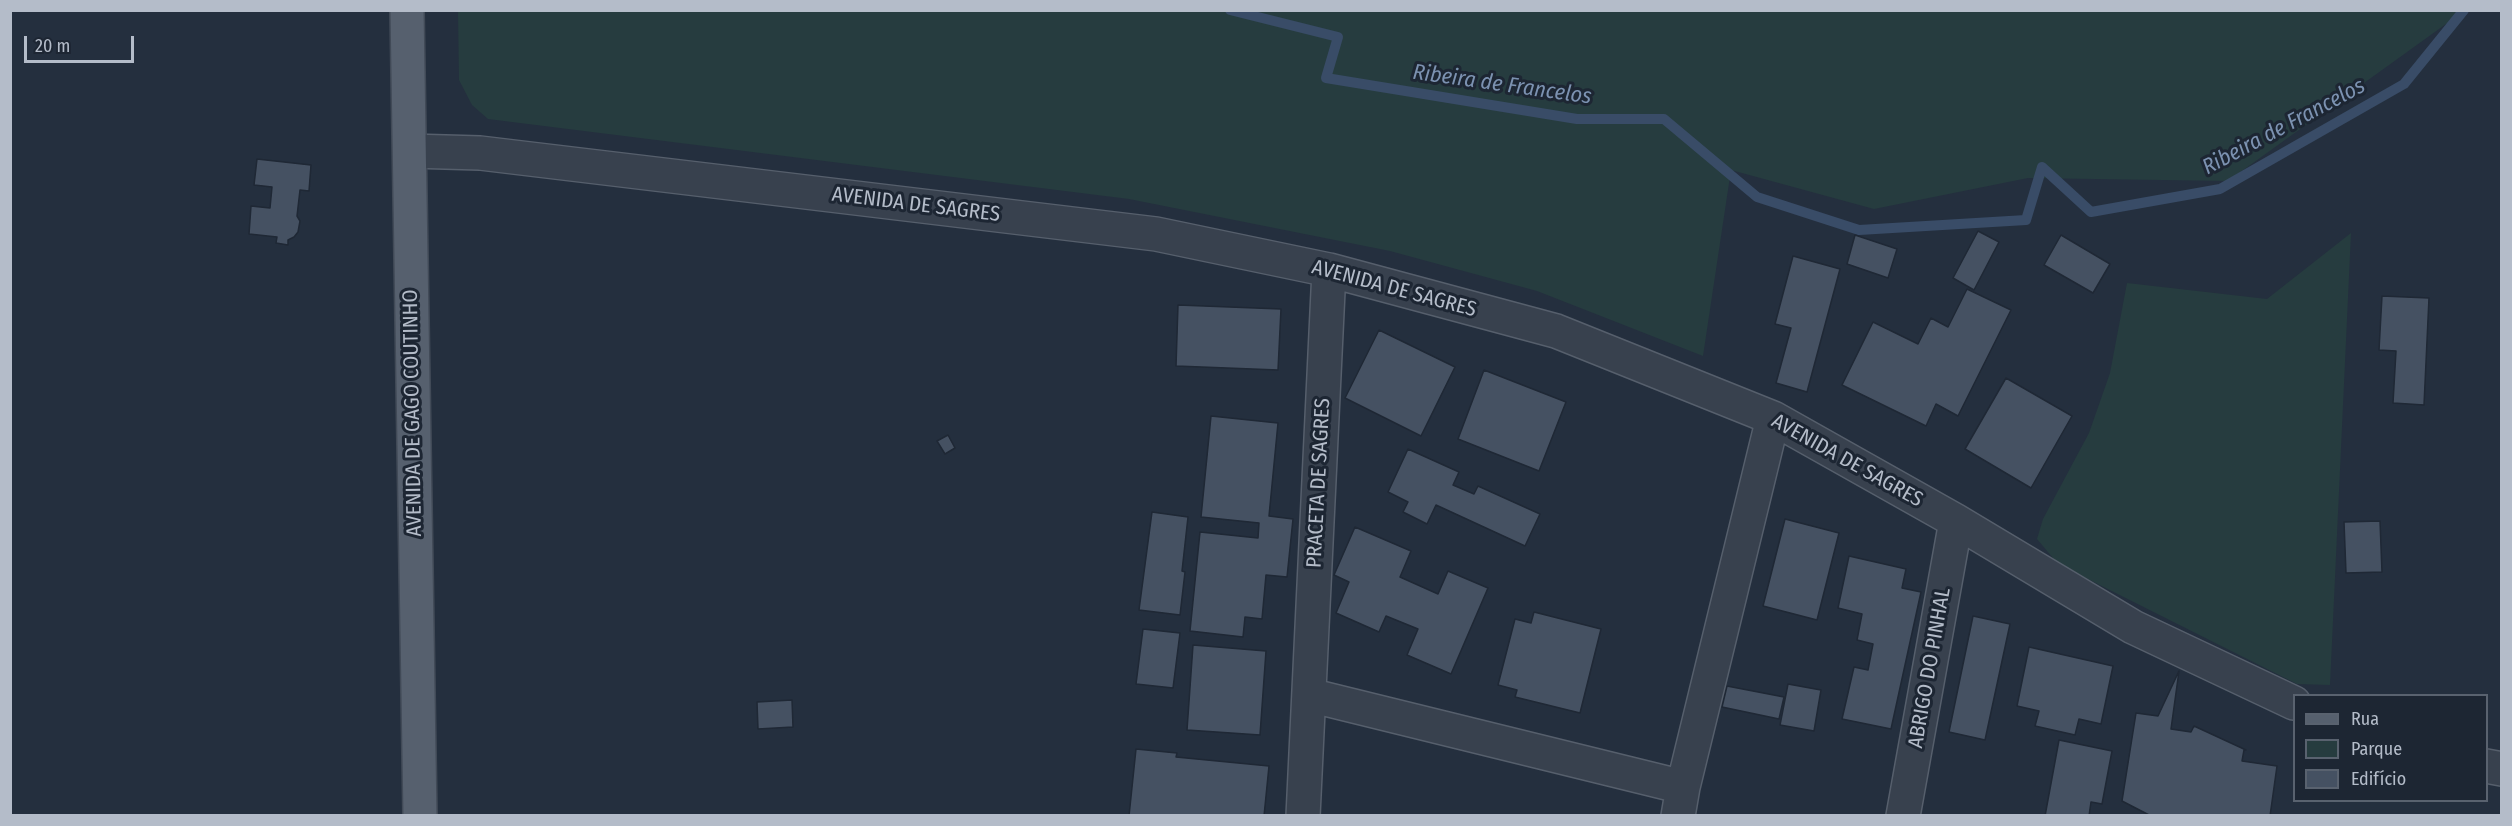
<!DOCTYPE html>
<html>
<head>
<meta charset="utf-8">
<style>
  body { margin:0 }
  #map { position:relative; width:2512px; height:826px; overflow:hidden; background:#242f3e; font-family:"Fira Sans Condensed",sans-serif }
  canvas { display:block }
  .frame { position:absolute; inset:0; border:12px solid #b4bcc9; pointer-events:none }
  .legend { position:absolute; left:2293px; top:694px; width:195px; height:108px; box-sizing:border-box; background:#1d2633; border:2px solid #59626f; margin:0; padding:8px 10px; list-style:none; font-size:18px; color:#b4bcc9 }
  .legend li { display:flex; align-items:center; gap:12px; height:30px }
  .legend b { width:30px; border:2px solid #59626f }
  .scale { position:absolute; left:24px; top:36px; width:110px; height:27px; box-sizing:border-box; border:3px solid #b4bcc9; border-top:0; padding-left:8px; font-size:18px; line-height:21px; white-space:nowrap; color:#b4bcc9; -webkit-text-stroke:4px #1d2633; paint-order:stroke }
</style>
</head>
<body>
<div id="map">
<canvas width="2512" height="826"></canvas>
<div class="frame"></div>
<ul class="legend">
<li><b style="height:8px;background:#56606e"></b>Rua</li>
<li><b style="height:16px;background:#263c3f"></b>Parque</li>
<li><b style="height:16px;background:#455162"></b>Edifício</li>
</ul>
<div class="scale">20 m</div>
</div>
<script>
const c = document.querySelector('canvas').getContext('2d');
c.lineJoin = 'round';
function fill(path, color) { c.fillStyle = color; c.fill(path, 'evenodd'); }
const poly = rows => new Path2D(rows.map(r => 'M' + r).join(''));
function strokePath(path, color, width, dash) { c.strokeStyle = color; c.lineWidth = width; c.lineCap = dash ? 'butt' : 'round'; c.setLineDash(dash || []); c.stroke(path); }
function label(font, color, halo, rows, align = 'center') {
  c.font = font + ' "Fira Sans Condensed",sans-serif'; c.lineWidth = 6; c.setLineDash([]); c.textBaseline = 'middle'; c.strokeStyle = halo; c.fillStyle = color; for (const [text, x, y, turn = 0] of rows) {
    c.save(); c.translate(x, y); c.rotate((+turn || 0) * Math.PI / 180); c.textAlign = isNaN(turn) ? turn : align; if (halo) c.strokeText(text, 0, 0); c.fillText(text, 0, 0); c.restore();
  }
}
fill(poly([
  [458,11,458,10,2464,11,2228,181,2028,178,1874,209,1731,170,1703,356,1537,291,1390,251,1129,199,488,119,472,105,459,80],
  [2351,233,2330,685,2297,684,2058,564,2037,539,2043,519,2089,433,2110,373,2127,283,2267,299]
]), '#263c3f');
strokePath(poly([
  [1230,10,1338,37,1326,78,1577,119,1664,119,1757,197,1859,230,2026,220,2042,167,2091,212,2220,189,2404,84,2464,10]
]), '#394c67', 10);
const building = poly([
  [257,159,311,165,309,191,300,190,297,216,300,221,298,232,294,237,288,240,288,245,276,243,277,237,249,234,251,206,270,208,272,187,254,185,257,159],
  [1978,231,1999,242,1974,290,1953,278,1978,231],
  [1855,235,1897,249,1888,278,1847,264,1855,235],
  [2061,235,2110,264,2093,293,2044,265,2061,235],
  [1793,256,1840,269,1807,392,1776,383,1791,328,1775,324,1793,256],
  [1967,289,2011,310,1958,416,1936,404,1926,426,1842,385,1873,322,1918,344,1931,318,1948,327,1967,289],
  [2382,296,2429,298,2424,405,2393,403,2396,351,2379,350,2382,296],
  [1178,305,1281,309,1278,370,1176,366,1178,305],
  [1379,330,1455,367,1421,436,1345,398,1379,330],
  [1484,370,1566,402,1539,471,1458,439,1484,370],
  [2006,378,2072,416,2031,488,1965,449,2006,378],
  [1211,416,1278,423,1269,516,1293,519,1287,577,1266,575,1262,619,1245,617,1243,637,1190,631,1200,532,1258,538,1259,523,1201,517,1211,416],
  [948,435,955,448,945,454,937,441,948,435],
  [1408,449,1459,472,1453,485,1474,494,1478,486,1540,514,1525,546,1436,505,1427,524,1403,512,1408,502,1388,492,1408,449],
  [1152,512,1188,517,1182,571,1185,572,1180,615,1139,610,1152,512],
  [1785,519,1839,533,1817,620,1763,606,1785,519],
  [2380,521,2382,572,2346,573,2344,522,2380,521],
  [1355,527,1411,551,1400,577,1438,594,1448,571,1488,588,1451,674,1407,655,1418,629,1386,616,1379,632,1336,613,1349,582,1334,575,1355,527],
  [1849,556,1906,569,1902,588,1921,592,1891,729,1842,719,1854,667,1868,670,1873,644,1857,640,1862,614,1838,608,1849,556],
  [1534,612,1601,629,1580,713,1515,697,1517,690,1498,685,1515,619,1531,623,1534,612],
  [1973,616,2010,624,1985,740,1949,732,1973,616],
  [1143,629,1180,633,1173,688,1136,684,1143,629],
  [1193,645,1266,651,1260,735,1187,730,1193,645],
  [2029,647,2113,666,2101,724,2079,719,2075,735,2035,726,2039,711,2017,706,2029,647],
  [2179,671,2171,729,2191,732,2194,726,2246,750,2244,750,2242,761,2277,766,2270,816,2151,816,2122,801,2136,713,2158,716,2179,671],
  [1788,684,1821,690,1814,731,1780,725,1788,684],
  [1727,686,1784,697,1779,719,1722,707,1727,686],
  [792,700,793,727,758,729,757,702,792,700],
  [2059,740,2112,751,2102,804,2091,802,2089,816,2045,816,2059,740],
  [1136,749,1177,753,1176,757,1269,766,1264,816,1129,816,1136,749]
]);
fill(building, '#455162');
strokePath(building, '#1f2835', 1.5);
const minor = poly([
  [410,151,480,153,1156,234,1329,270,1556,331,1773,418,1956,521,2133,627,2294,703],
  [1309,695,1683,787,1678,816],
  [2486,766,2502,769],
  [1683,787,1773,418],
  [1303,816,1329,270],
  [1903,816,1956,521]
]);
const major = poly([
  [407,10,420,816]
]);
strokePath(minor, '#565f6c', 36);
strokePath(major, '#414a57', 36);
strokePath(minor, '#38414e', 33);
strokePath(major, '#56606e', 33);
label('21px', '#b4bcc9', '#1d2633', [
  ["AVENIDA DE SAGRES",916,205,7],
  ["AVENIDA DE SAGRES",1394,289,15],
  ["AVENIDA DE GAGO COUTINHO",413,413,-91],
  ["AVENIDA DE SAGRES",1847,461,29],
  ["PRACETA DE SAGRES",1319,483,-87],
  ["ABRIGO DO PINHAL",1930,668,-80]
]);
label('italic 22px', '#7c92b1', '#1d2633', [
  ["Ribeira de Francelos",1502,85,8],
  ["Ribeira de Francelos",2284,127,-28]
]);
</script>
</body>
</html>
